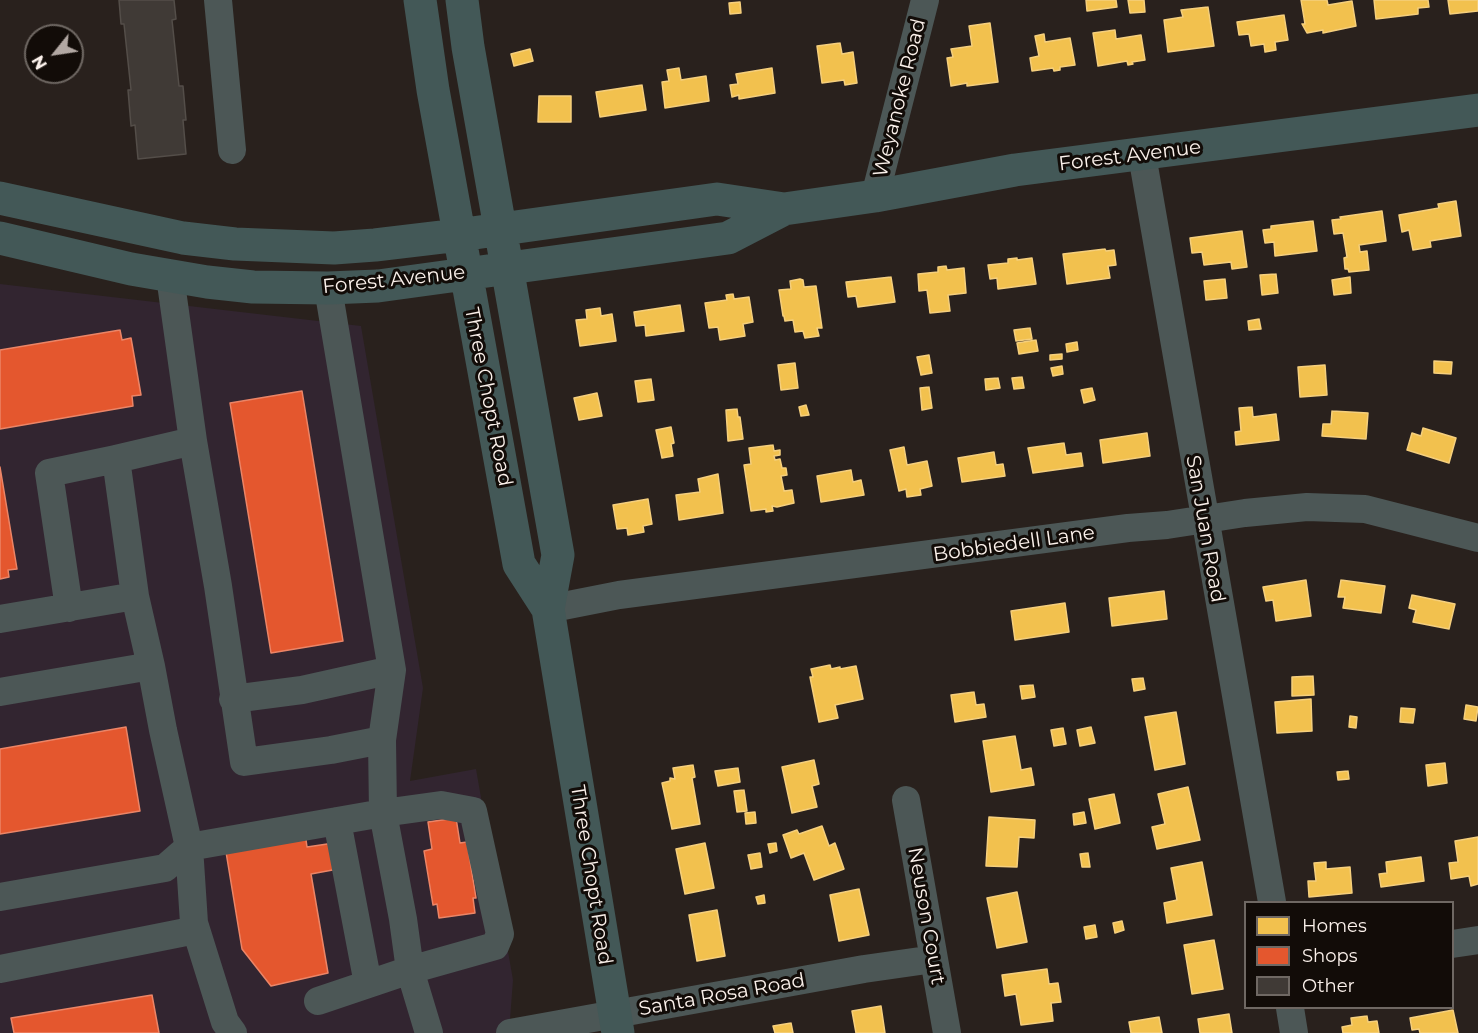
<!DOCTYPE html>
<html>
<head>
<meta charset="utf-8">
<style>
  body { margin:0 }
  #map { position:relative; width:1478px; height:1033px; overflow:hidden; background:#29211d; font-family:Montserrat,sans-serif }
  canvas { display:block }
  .legend { position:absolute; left:1244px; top:901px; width:210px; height:108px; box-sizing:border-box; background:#120c08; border:2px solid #6f6863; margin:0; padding:8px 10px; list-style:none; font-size:18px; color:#fbf1eb }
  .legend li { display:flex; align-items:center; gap:12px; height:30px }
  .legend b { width:30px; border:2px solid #6f6863 }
  .north { position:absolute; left:24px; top:24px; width:60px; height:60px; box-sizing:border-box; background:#120c08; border:2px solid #6f6863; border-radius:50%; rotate:240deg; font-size:16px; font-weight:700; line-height:24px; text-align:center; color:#fbf1eb }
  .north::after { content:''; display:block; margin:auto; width:21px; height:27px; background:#b2a8a3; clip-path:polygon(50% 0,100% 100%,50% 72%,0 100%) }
</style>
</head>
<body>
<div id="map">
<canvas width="1478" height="1033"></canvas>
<ul class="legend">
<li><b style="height:16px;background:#f2c14e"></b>Homes</li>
<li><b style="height:16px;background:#e4572e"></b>Shops</li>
<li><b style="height:16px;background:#403a36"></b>Other</li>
</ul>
<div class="north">N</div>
</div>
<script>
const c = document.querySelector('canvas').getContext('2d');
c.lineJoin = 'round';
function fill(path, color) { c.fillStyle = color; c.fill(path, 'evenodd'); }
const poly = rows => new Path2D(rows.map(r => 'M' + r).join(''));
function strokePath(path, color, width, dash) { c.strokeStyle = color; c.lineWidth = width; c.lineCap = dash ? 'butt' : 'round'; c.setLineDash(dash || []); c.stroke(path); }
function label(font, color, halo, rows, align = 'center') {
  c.font = font + ' Montserrat,sans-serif'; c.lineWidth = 6; c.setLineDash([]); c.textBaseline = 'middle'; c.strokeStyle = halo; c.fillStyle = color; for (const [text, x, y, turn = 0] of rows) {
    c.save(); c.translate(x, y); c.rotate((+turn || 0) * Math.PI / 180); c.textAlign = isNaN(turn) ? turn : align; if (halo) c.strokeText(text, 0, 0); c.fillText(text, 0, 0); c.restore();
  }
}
fill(poly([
  [0,284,361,326,423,688,410,781,476,769,513,980,509,1033,0,1033]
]), '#322530');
const homes = poly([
  [1086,0,1116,0,1117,7,1087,11,1086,0],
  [1128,0,1144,0,1145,12,1130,13,1128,0],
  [1301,0,1327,0,1328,5,1352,1,1356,26,1323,33,1323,30,1307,33,1302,24,1305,24,1301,0],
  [1374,0,1428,0,1429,7,1418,8,1418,14,1376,19,1374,0],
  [1448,0,1478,0,1478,11,1450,14,1448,0],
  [740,2,741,13,730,14,729,3,740,2],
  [1208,7,1214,46,1168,52,1164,20,1183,17,1181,10,1208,7],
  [1284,15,1288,40,1275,42,1276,50,1265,52,1264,44,1251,46,1249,34,1239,35,1237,22,1284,15],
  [990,23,998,82,967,86,967,83,951,86,947,58,953,57,951,49,972,46,969,26,990,23],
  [1115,30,1116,39,1141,35,1145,60,1132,62,1133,64,1128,65,1127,61,1098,66,1093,33,1115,30],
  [1044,34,1045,42,1070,38,1075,65,1060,67,1060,70,1054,71,1053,68,1032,71,1030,58,1039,56,1035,36,1044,34],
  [840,43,842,54,853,52,857,83,845,85,844,80,822,83,817,46,840,43],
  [530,49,533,61,514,66,511,54,530,49],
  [679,68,681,80,706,76,709,101,665,108,662,82,669,81,667,70,679,68],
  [772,68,775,93,739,99,739,95,732,97,730,85,738,84,736,74,772,68],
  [642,85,646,110,600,117,596,92,642,85],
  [539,96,571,96,571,122,538,122,539,96],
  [1456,201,1461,236,1430,241,1431,247,1413,250,1409,230,1402,232,1399,215,1439,208,1438,204,1456,201],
  [1382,211,1386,241,1359,245,1360,252,1367,251,1369,270,1349,272,1348,269,1345,269,1344,258,1347,257,1343,233,1334,234,1332,220,1341,219,1340,217,1382,211],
  [1313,221,1317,251,1275,256,1274,242,1265,243,1263,230,1271,229,1271,226,1313,221],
  [1242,231,1247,267,1232,269,1231,262,1204,265,1202,252,1192,253,1190,238,1242,231],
  [1105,249,1106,251,1114,250,1116,265,1108,266,1110,278,1067,284,1063,254,1105,249],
  [1017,258,1017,260,1032,258,1036,284,998,289,997,278,990,279,988,265,1008,263,1008,259,1017,258],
  [946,266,947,270,964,268,966,293,948,295,950,311,930,313,927,290,919,291,918,274,938,272,938,267,946,266],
  [1276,274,1278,293,1262,295,1260,275,1276,274],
  [891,277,895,302,858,307,856,296,848,297,846,282,891,277],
  [1350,277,1351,293,1334,295,1332,280,1350,277],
  [800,279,803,280,804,287,816,286,822,328,817,328,819,336,805,338,803,331,795,332,793,320,785,321,784,316,783,316,779,290,791,289,790,281,800,279],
  [1225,279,1227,298,1206,300,1204,281,1225,279],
  [733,294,734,299,749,297,753,322,743,324,745,336,720,340,718,327,709,328,705,303,727,300,726,295,733,294],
  [680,305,684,331,646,336,645,325,636,326,634,312,680,305],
  [600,308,601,316,612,314,616,341,580,346,576,320,587,319,586,310,600,308],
  [1259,319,1261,329,1249,330,1248,321,1259,319],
  [1030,328,1032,339,1016,341,1014,330,1030,328],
  [1036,340,1038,351,1019,354,1017,343,1036,340],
  [1077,342,1078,350,1067,352,1066,344,1077,342],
  [1062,354,1062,359,1050,360,1050,355,1062,354],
  [929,355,932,373,921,375,917,357,929,355],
  [1434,361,1452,362,1451,374,1434,373,1434,361],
  [795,363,798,388,781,390,778,365,795,363],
  [1325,365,1327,395,1300,397,1298,367,1325,365],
  [1062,366,1063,374,1053,376,1051,368,1062,366],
  [1022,377,1024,388,1014,389,1012,378,1022,377],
  [998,378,1000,388,986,390,985,379,998,378],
  [651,379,654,400,638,402,635,381,651,379],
  [929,387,932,408,922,410,920,388,929,387],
  [1092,388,1095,400,1084,403,1081,390,1092,388],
  [597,393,602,416,579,420,574,398,597,393],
  [806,405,809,415,801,416,799,407,806,405],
  [1252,407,1253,417,1276,414,1279,440,1236,445,1235,432,1241,431,1239,408,1252,407],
  [737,409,738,417,740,417,743,439,728,441,726,410,737,409],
  [1332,411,1368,413,1366,439,1322,436,1323,424,1331,424,1332,411],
  [671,427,674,443,671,444,673,456,662,458,656,430,671,427],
  [1423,428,1456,438,1449,463,1407,450,1412,433,1421,436,1423,428],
  [1147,433,1150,456,1103,463,1100,440,1147,433],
  [1064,443,1066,455,1081,453,1083,466,1033,473,1028,448,1064,443],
  [773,445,774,451,780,450,780,455,774,456,775,460,780,459,782,468,786,468,787,475,781,476,784,491,792,490,794,503,777,507,772,506,773,511,766,512,766,509,751,511,744,465,751,464,749,448,773,445],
  [904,447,907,465,927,461,932,486,920,489,921,495,907,497,906,489,899,491,890,450,904,447],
  [994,452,996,465,1003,464,1005,476,962,482,958,458,994,452],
  [851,470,853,482,861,480,864,495,821,502,817,476,851,470],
  [718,474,723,513,679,520,676,495,700,492,698,479,718,474],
  [648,499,652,524,643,526,644,532,628,535,627,528,617,529,613,505,648,499],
  [1306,580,1311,616,1276,621,1273,600,1266,601,1263,587,1306,580],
  [1341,580,1385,586,1381,613,1343,608,1345,597,1338,597,1341,580],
  [1164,591,1167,619,1112,626,1109,598,1164,591],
  [1412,595,1455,604,1449,629,1413,622,1416,610,1409,608,1412,595],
  [1065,603,1069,632,1015,640,1011,611,1065,603],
  [830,665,831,669,840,667,840,669,856,666,863,699,835,705,838,718,819,722,810,677,813,677,811,669,830,665],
  [1313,676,1314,695,1292,696,1292,677,1313,676],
  [1143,678,1145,689,1134,691,1132,679,1143,678],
  [1033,685,1035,697,1022,699,1020,686,1033,685],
  [974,692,976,705,984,704,986,717,955,722,951,695,974,692],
  [1311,699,1312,731,1277,733,1275,702,1311,699],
  [1466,705,1478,707,1476,721,1464,719,1466,705],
  [1401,708,1415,709,1413,723,1400,722,1401,708],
  [1176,712,1185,764,1155,770,1145,717,1176,712],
  [1350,716,1357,717,1356,728,1349,727,1350,716],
  [1091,727,1095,743,1080,746,1077,730,1091,727],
  [1063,728,1066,744,1054,746,1051,730,1063,728],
  [1015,736,1021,770,1031,768,1034,785,991,792,983,741,1015,736],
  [814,760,819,784,812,786,817,807,792,813,782,767,814,760],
  [1445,763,1447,783,1428,786,1426,765,1445,763],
  [693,765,695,777,692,778,700,824,672,829,662,783,670,781,670,778,675,779,673,768,693,765],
  [738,768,740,782,718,786,715,771,738,768],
  [1348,771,1349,779,1338,780,1337,772,1348,771],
  [1188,787,1200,840,1157,849,1152,827,1165,824,1158,794,1188,787],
  [744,790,747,811,737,812,734,791,744,790],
  [1114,794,1120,823,1095,829,1089,799,1114,794],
  [755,812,756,823,746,824,745,813,755,812],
  [1084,812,1086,823,1074,825,1073,814,1084,812],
  [989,817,1035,820,1034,838,1019,837,1017,867,986,866,989,817],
  [822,826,829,846,835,843,844,869,814,880,804,853,791,858,783,835,797,830,799,834,822,826],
  [1478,837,1478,884,1471,886,1469,876,1451,879,1449,863,1458,862,1455,841,1478,837],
  [705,843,714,888,685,894,676,849,705,843],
  [776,843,777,851,770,853,768,844,776,843],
  [760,853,762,867,751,869,748,855,760,853],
  [1088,853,1090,867,1082,867,1080,854,1088,853],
  [1421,857,1424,881,1381,887,1379,874,1387,873,1386,862,1421,857],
  [1202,862,1212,915,1167,923,1164,903,1177,900,1171,868,1202,862],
  [1326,862,1326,869,1350,867,1352,893,1309,897,1308,881,1316,881,1314,863,1326,862],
  [859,889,869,935,839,941,830,895,859,889],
  [1017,892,1027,942,997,948,987,898,1017,892],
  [764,895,765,903,758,904,756,897,764,895],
  [717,910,725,956,697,961,689,915,717,910],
  [1122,921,1124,930,1115,933,1113,923,1122,921],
  [1095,925,1097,937,1086,939,1084,927,1095,925],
  [1214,940,1223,989,1192,994,1184,945,1214,940],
  [1047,969,1049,984,1058,983,1061,1002,1051,1003,1053,1021,1021,1025,1016,994,1005,996,1002,975,1047,969],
  [881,1006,885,1033,856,1033,852,1011,881,1006],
  [1453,1010,1458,1033,1420,1033,1419,1029,1412,1030,1410,1018,1453,1010],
  [1229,1014,1232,1033,1200,1033,1198,1019,1229,1014],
  [1367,1016,1368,1022,1377,1021,1379,1033,1343,1033,1342,1027,1352,1025,1351,1018,1367,1016],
  [1159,1017,1162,1033,1131,1033,1129,1022,1159,1017],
  [791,1023,793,1033,775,1033,773,1026,791,1023]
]);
fill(homes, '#f2c14e');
strokePath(homes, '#f5cf7d', 1.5);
const shops = poly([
  [120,330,122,340,131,338,141,395,132,396,133,406,0,429,0,350,120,330],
  [302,391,343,641,271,653,230,403,302,391],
  [0,467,17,569,8,570,9,577,0,579,0,467],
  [126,727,140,811,0,834,0,749,126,727],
  [456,818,460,843,467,842,476,898,473,898,475,913,439,918,437,904,433,905,424,851,432,849,428,822,456,818],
  [305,833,307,847,334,843,338,869,311,874,328,973,271,986,242,949,225,846,305,833],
  [152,995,159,1033,14,1033,11,1018,152,995]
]);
fill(shops, '#e4572e');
strokePath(shops, '#eb8567', 1.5);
const building = poly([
  [119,0,174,0,176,19,172,20,179,86,183,86,186,120,183,120,186,154,138,159,135,125,131,126,128,90,131,90,124,24,121,24,119,0]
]);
fill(building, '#403a36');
strokePath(building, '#544e49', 1.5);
strokePath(poly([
  [218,0,232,150],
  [1142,155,1272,902],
  [875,196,925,0],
  [328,288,392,670,382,740],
  [193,441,218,586,244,762,331,750,382,740,383,813,403,919,410,970,429,1033],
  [135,596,151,666],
  [69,608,49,473,116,459],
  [548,609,619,595,1128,528,1167,525,1245,513,1307,507,1365,509,1478,538],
  [0,619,135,596,116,459,193,441,170,276],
  [0,692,151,666,163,730,189,847,383,813,441,805,473,811,500,934,495,946,410,970,318,1001],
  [233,699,302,690,392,670],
  [906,800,947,1033],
  [337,821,368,984],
  [189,847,194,923,225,1022,233,1033],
  [0,897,165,868,189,847],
  [1452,944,1478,940],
  [0,969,196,930],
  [1290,1008,1294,1033],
  [510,1033,864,969,934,959]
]), '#4c5756', 28);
strokePath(poly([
  [420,0,433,90,519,564,548,609],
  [462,0,468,47,558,555,548,609,618,1033],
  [0,198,183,238,235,244,334,248,375,245,459,235,717,199,784,209,875,196,1015,170,1478,110],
  [0,238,131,269,207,282,253,287,328,288,378,286,728,238,784,209]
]), '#435857', 33);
label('20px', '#fbf1eb', '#120c08', [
  ["Weyanoke Road",900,98,-76],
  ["Forest Avenue",1130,156,-7],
  ["Forest Avenue",394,280,-6],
  ["Three Chopt Road",488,397,79],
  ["San Juan Road",1205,529,80],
  ["Bobbiedell Lane",1014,544,-8],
  ["Three Chopt Road",591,875,81],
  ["Neuson Court",926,916,80],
  ["Santa Rosa Road",722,995,-10]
]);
</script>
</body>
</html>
